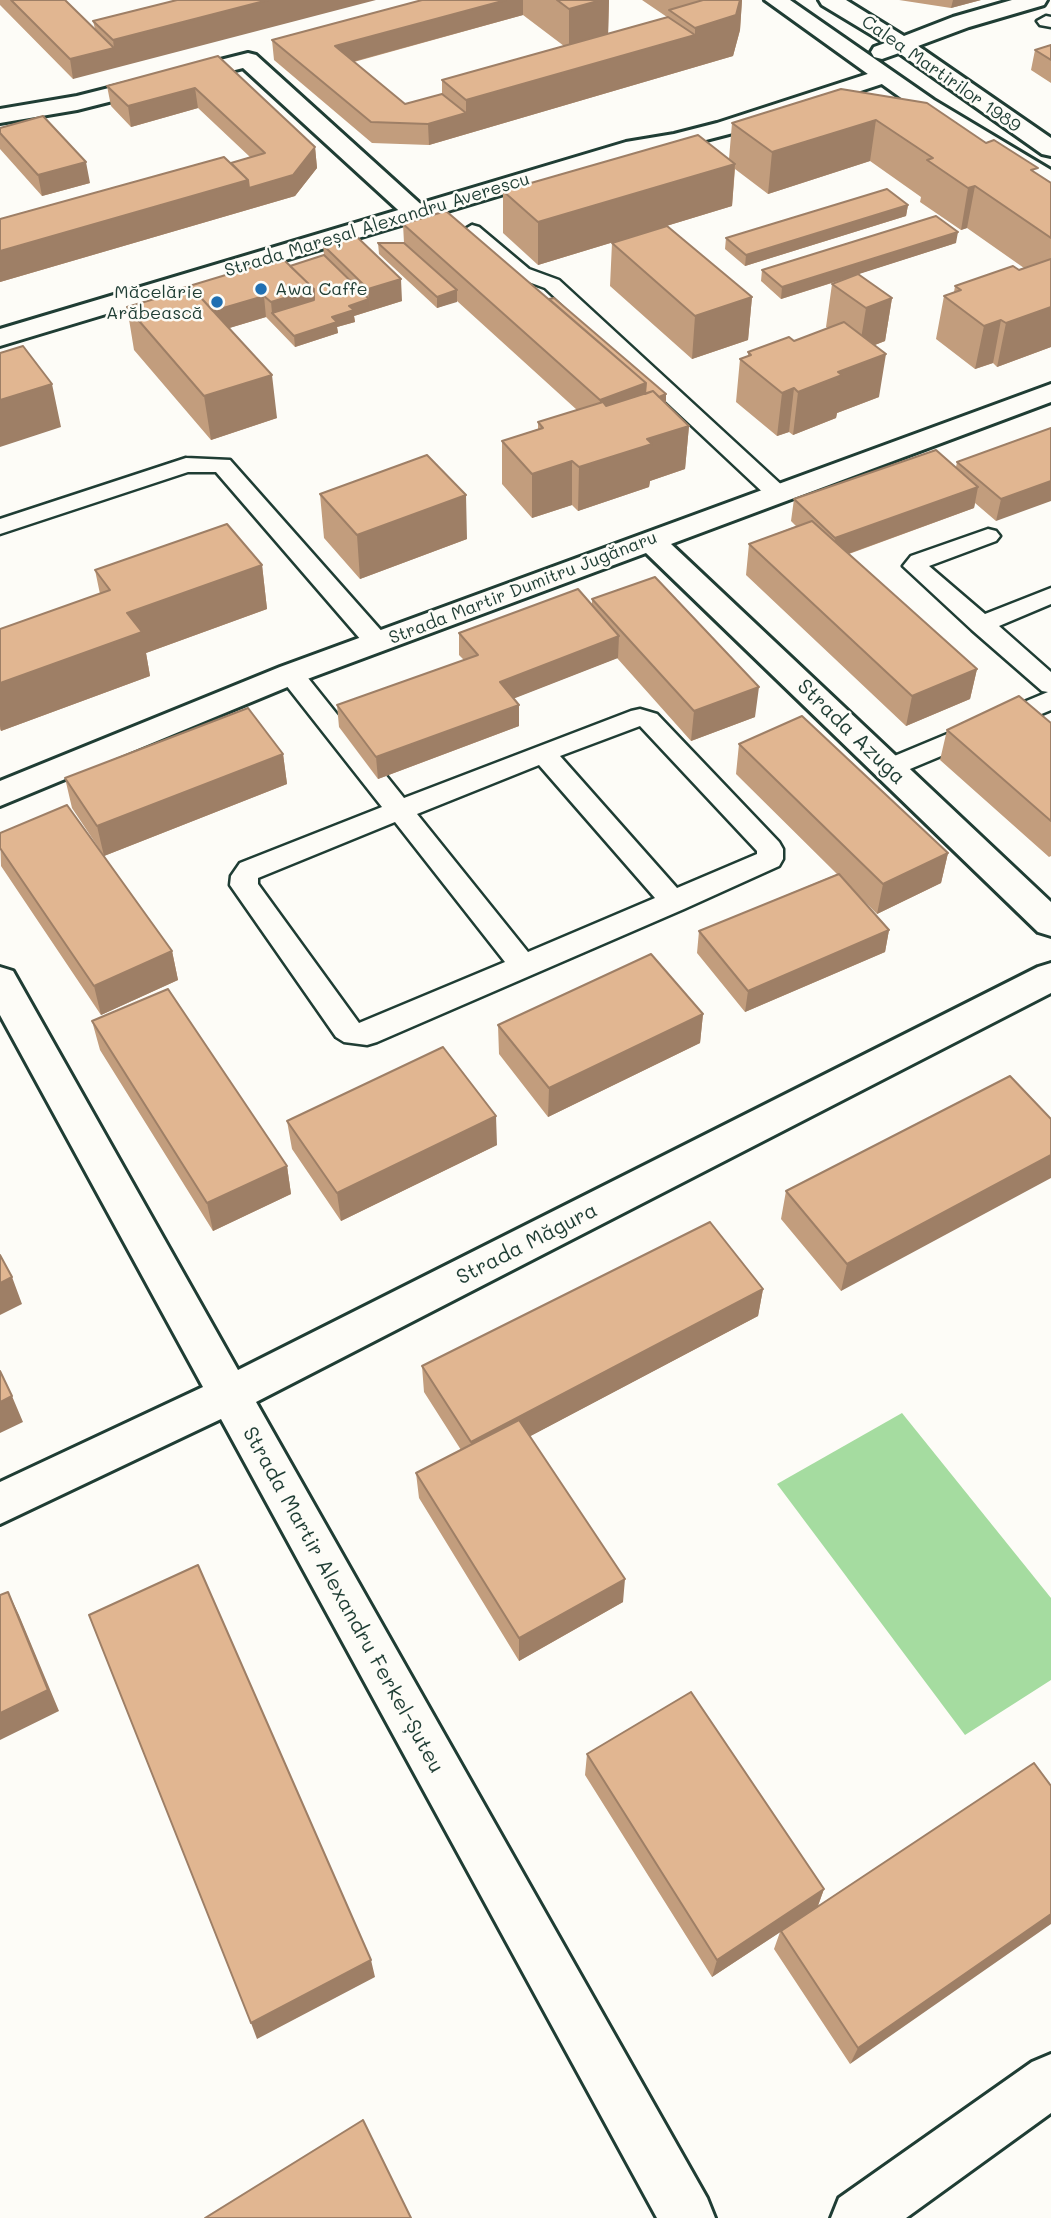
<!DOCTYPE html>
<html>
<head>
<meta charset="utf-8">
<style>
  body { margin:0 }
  canvas { display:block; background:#fdfcf7 }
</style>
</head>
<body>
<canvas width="1051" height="2218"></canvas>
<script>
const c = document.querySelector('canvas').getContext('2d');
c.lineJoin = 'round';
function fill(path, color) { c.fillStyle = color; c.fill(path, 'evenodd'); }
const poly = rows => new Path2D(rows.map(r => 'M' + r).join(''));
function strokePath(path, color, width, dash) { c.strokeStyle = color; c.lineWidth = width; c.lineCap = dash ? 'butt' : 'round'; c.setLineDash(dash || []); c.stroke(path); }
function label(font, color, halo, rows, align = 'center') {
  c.font = font + ' Mali,sans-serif'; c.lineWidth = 5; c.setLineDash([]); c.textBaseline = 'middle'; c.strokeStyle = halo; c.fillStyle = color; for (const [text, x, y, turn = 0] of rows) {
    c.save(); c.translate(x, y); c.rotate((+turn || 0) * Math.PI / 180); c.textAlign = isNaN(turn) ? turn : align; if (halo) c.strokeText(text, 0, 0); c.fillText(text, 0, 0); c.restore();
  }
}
fill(poly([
  [902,1413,1051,1598,1051,1680,965,1735,777,1484]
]), '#a5dca0');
const service = poly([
  [1046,16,1051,17,1051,27,1040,25,1037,21,1046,16],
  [472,225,479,227,529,269,559,280,786,489,789,494,786,499,770,499,545,288,515,277,465,235,462,231,472,225],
  [186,458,230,460,386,636,389,642,386,648,377,650,368,648,216,472,188,472,0,534,0,519,186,458],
  [988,529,996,531,1000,536,996,541,929,566,985,614,1051,588,1051,604,999,626,1051,672,1051,710,898,774,889,777,880,774,876,768,880,762,1048,692,1042,691,972,630,903,566,911,556,988,529],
  [291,666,300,668,404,798,631,711,640,709,657,714,779,842,783,849,783,859,779,866,684,909,377,1042,367,1045,344,1042,336,1037,230,885,231,876,240,863,382,807,282,680,279,674,282,668,291,666],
  [640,726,757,851,757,854,677,888,560,756,640,726],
  [539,765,655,898,528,952,417,814,539,765],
  [395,822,505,962,359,1023,258,884,258,878,395,822]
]);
const minor = poly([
  [248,53,256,55,426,209,430,214,426,219,417,222,408,219,243,68,77,110,0,123,0,109,77,96,248,53],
  [1051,384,1051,402,671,544,1051,902,1051,936,1038,932,646,553,302,681,0,806,0,781,280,667,1051,384],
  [1051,963,1051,993,256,1402,707,2198,715,2218,657,2218,221,1419,0,1524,0,1482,203,1387,0,1015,0,967,13,971,238,1370,1038,967,1051,963]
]);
const tertiary = poly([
  [883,69,891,71,894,76,891,81,733,133,675,148,637,154,0,346,0,329,626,142,674,134,717,123,883,69],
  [1051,2054,1051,2113,906,2218,831,2218,839,2198,1032,2062,1051,2054]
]);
const secondary = poly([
  [765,0,790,0,934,100,1051,170,1051,187,1042,185,918,110,765,0],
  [819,0,846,0,904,36,953,17,1012,0,1047,0,1044,5,969,27,918,46,1051,138,1051,156,1042,154,899,53,882,59,874,57,871,52,874,47,885,43,822,5,819,0]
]);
strokePath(service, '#1f3d34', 5);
strokePath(minor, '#1f3d34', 6);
strokePath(tertiary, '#1f3d34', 6);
strokePath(secondary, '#1f3d34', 6);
fill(service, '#fdfcf7');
fill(minor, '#fdfcf7');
fill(tertiary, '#fdfcf7');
fill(secondary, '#fdfcf7');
fill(poly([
  [0,0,65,0,95,29,93,21,177,0,73,79,0,5],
  [422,0,609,0,608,34,667,17,642,0,742,0,740,30,733,56,429,145,372,143,274,60,272,40],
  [523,15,564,46,442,80,442,94,405,104,354,62],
  [899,0,981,0,951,8],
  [1051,45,1051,83,1031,70,1035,50],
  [218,56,315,147,317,168,295,196,0,282,0,219,231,163,250,157,198,108,131,127,111,106,107,86],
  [841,89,986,143,1051,183,1051,347,997,367,993,363,975,369,936,339,944,296,954,292,955,286,1024,268,967,228,961,230,920,202,921,197,870,161,768,194,735,169,732,206,538,265,503,233,503,191,729,159,732,123],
  [0,128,90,183,42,196,0,149],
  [908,205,906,216,745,266,725,249,726,238],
  [403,224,549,299,666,394,666,403,689,426,685,469,650,481,649,487,578,511,572,505,532,518,502,484,502,441,538,429,538,422,577,410,457,301,437,308,379,254,378,243,404,243],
  [612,243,752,297,748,340,692,359,610,286],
  [956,243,858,274,892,298,885,341,875,345,879,397,837,413,836,418,793,435,789,432,777,436,736,402,740,359,748,356,748,352,794,341,828,328,826,327,832,284,854,276,781,299,761,281,762,270],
  [323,245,402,301,354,316,355,322,337,327,338,333,295,347,266,317,229,328,277,418,211,440,134,350,127,307,177,292,176,290,290,266,324,255],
  [1051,428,996,521,975,503,974,508,849,554,977,669,970,699,906,726,746,575,749,544,796,526,791,521,794,499,956,467,957,462],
  [320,494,467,539,360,579,324,538],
  [262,565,267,609,146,653,150,676,1,731,0,729,0,629,100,594,95,570],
  [592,599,755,717,691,741,617,658,514,698,519,726,378,779,339,727,337,705,464,660,459,655,459,633,592,606],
  [1051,723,1051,856,1049,857,940,760,947,730],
  [739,744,948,853,941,883,877,914,855,892,889,930,885,952,745,1012,697,953,699,931,837,874,736,774],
  [283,754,287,784,104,856,72,808,65,778],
  [0,833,172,951,178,980,101,1015,1,866],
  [703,1014,700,1043,548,1117,499,1054,498,1025],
  [92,1021,287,1166,291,1194,213,1231,100,1050],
  [1051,1119,841,1291,781,1219,786,1191],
  [287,1121,497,1145,341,1221,292,1149],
  [763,1289,758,1316,530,1436,623,1602,519,1661,419,1498,416,1473,461,1450,424,1392,422,1366],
  [587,1754,824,1889,818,1906,1034,1763,850,2064,774,1949,780,1932,712,1977,585,1775]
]), '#c29d7d');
fill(poly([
  [268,0,376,0,73,79,70,59,114,48,113,40],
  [506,0,523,0,523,15,337,66,335,46],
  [601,0,609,0,608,38,569,49,569,9],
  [740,0,742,0,740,30,733,56,429,145,428,124,466,113,466,100,695,35,695,28],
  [953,0,981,0,951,8],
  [195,88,198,108,131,127,128,106],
  [876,120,870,161,768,194,772,152],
  [315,147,317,168,295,196,0,282,0,251],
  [86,162,90,183,42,196,38,175],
  [735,164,732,206,538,265,538,222],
  [975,186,967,228,961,230,968,188],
  [908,205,906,216,745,266,746,255],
  [958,232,956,243,781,299,782,287],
  [401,279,402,301,370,311,368,289],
  [314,289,315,311,272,313,273,324,271,302],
  [457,290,457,302,437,308,437,297],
  [264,296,266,317,203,336,200,315],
  [752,297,748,340,692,359,695,316],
  [892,298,885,341,859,351,866,308],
  [369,299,370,311,354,316,355,322,337,327,338,333,295,347,294,336,332,317,349,306],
  [1051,307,1051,347,997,367,1006,323],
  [1001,320,993,363,975,369,984,326],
  [886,354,879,397,837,413,836,418,793,435,798,392,838,372],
  [272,375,277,418,211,440,204,396],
  [646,383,666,394,666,406,599,430,600,400],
  [52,384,61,427,0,447,0,400],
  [794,388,789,432,777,436,782,393],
  [689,426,685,469,650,481,649,487,578,511,579,467,647,439],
  [572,461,572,505,532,518,532,474],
  [1051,481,1051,501,996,521,1001,499],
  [978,487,974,508,831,560,835,538],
  [466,495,467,539,360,579,357,535],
  [262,565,267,609,146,653,150,676,1,731,0,726,0,683,127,613],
  [619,636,618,658,500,704,500,682],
  [977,669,970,699,906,726,912,696],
  [759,687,755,717,691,741,694,711],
  [519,705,519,726,378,779,376,757],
  [283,754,287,784,104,856,97,826],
  [948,853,941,883,877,914,883,884],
  [889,930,885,952,745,1012,748,991],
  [172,951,178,980,101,1015,94,986],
  [703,1014,700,1043,548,1117,549,1088],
  [496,1116,497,1145,341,1221,337,1193],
  [1051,1155,1051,1178,841,1291,847,1264],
  [287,1166,291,1194,213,1231,207,1203],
  [12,1277,22,1304,0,1315,0,1283],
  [763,1289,758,1316,472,1467,471,1442],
  [12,1396,23,1422,0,1433,0,1402],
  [625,1579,623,1602,519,1661,519,1638],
  [8,1592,19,1615,59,1711,0,1740,0,1713],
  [824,1889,817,1908,712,1977,717,1960],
  [1051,1914,1051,1924,850,2064,858,2048],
  [371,1960,375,1977,257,2039,251,2023]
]), '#9e7f66');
const building = poly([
  [11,0,65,0,114,48,70,59,11,0],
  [177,0,268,0,113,40,93,21,177,0],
  [422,0,506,0,335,46,405,104,442,94,466,113,428,124,371,122,272,40,422,0],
  [557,0,601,0,569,9,557,0],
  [703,0,740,0,736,15,695,28,669,10,703,0],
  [668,17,695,35,466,100,442,80,668,17],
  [1051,45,1051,60,1035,50,1051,45],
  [218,56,315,147,293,175,249,188,248,180,231,163,265,153,195,88,128,106,107,86,218,56],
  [841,89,927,103,986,143,994,140,1038,168,1031,170,1051,183,1051,238,975,186,968,188,927,160,933,158,876,120,772,152,732,123,841,89],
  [43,116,86,162,38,175,0,133,0,128,43,116],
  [698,135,735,164,538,222,503,191,698,135],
  [224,157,248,180,0,251,0,219,224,157],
  [887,189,908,205,746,255,726,238,887,189],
  [446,211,646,383,600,400,403,224,446,211],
  [936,216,958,232,782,287,762,270,936,216],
  [667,226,752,297,695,316,612,243,667,226],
  [356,236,401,279,368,289,323,245,356,236],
  [378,243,404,243,457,290,437,297,378,243],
  [324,255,369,299,349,306,354,310,332,317,337,322,294,336,272,313,314,300,314,289,290,266,324,255],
  [282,258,314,289,271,302,264,296,213,311,192,288,178,292,176,290,282,258],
  [1051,259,1051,307,1006,323,1001,320,984,326,944,296,961,290,955,286,1013,266,1019,270,1051,259],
  [858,274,892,298,866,308,832,284,858,274],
  [192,288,272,375,204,396,127,307,192,288],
  [554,298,666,394,659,397,653,391,645,394,646,383,549,299,554,298],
  [844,322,886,354,838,372,842,375,798,392,794,388,782,393,740,359,751,355,748,352,789,337,794,341,844,322],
  [23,346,52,384,0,400,0,353,23,346],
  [653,391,689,426,647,439,652,444,579,467,572,461,532,474,502,441,543,428,538,422,603,402,606,406,653,391],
  [1051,428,1051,481,1001,499,957,462,1051,428],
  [936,450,978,487,835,538,794,499,936,450],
  [427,455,466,495,357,535,320,494,427,455],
  [812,521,977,669,912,696,749,544,812,521],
  [227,524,262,565,127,613,142,632,0,683,0,629,110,590,95,570,227,524],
  [655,577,759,687,694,711,592,599,655,577],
  [578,589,619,636,500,682,519,705,376,757,337,705,478,655,459,633,578,589],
  [1019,696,1051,723,1051,821,947,730,1019,696],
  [248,708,283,754,97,826,65,778,248,708],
  [802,716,948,853,883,884,739,744,802,716],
  [67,805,172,951,94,986,0,848,0,833,67,805],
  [839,874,889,930,748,991,699,931,839,874],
  [651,954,703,1014,549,1088,498,1025,651,954],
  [168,989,287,1166,207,1203,92,1021,168,989],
  [443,1047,496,1116,337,1193,287,1121,443,1047],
  [1010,1076,1051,1119,1051,1155,847,1264,786,1191,1010,1076],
  [710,1222,763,1289,471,1442,422,1366,710,1222],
  [0,1255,12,1277,0,1283,0,1255],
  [0,1371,12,1396,0,1402,0,1371],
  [519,1420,625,1579,519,1638,416,1473,519,1420],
  [198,1565,371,1960,251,2023,89,1615,198,1565],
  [8,1592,48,1690,0,1713,0,1595,8,1592],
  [691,1692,824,1889,717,1960,587,1754,691,1692],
  [1034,1763,1051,1786,1051,1914,858,2048,781,1931,1034,1763],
  [363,2120,411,2218,205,2218,363,2120]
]);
fill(building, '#e1b691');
strokePath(building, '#9e7f66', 2);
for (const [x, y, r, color] of [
  [261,289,7,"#1f6fb2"],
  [217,302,7,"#1f6fb2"]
]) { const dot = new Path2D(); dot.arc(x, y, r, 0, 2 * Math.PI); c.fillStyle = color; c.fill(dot); strokePath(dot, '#fdfcf7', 2.5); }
label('18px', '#1f3d34', '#fdfcf7', [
  ["Calea Martirilor 1989",941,74,35],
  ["Strada Mareșal Alexandru Averescu",377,225,-17],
  ["Strada Martir Dumitru Jugănaru",523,588,-21]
]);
label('18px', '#1f3d34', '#fdfcf7', [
  ["Awa Caffe",275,289],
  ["Măcelărie",203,292,"right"],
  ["Arăbească",203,313,"right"]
], 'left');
label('21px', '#1f3d34', '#fdfcf7', [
  ["Strada Azuga",851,732,44],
  ["Strada Măgura",527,1244,-27],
  ["Strada Martir Alexandru Ferkel-Șuteu",343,1600,61]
]);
</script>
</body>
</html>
